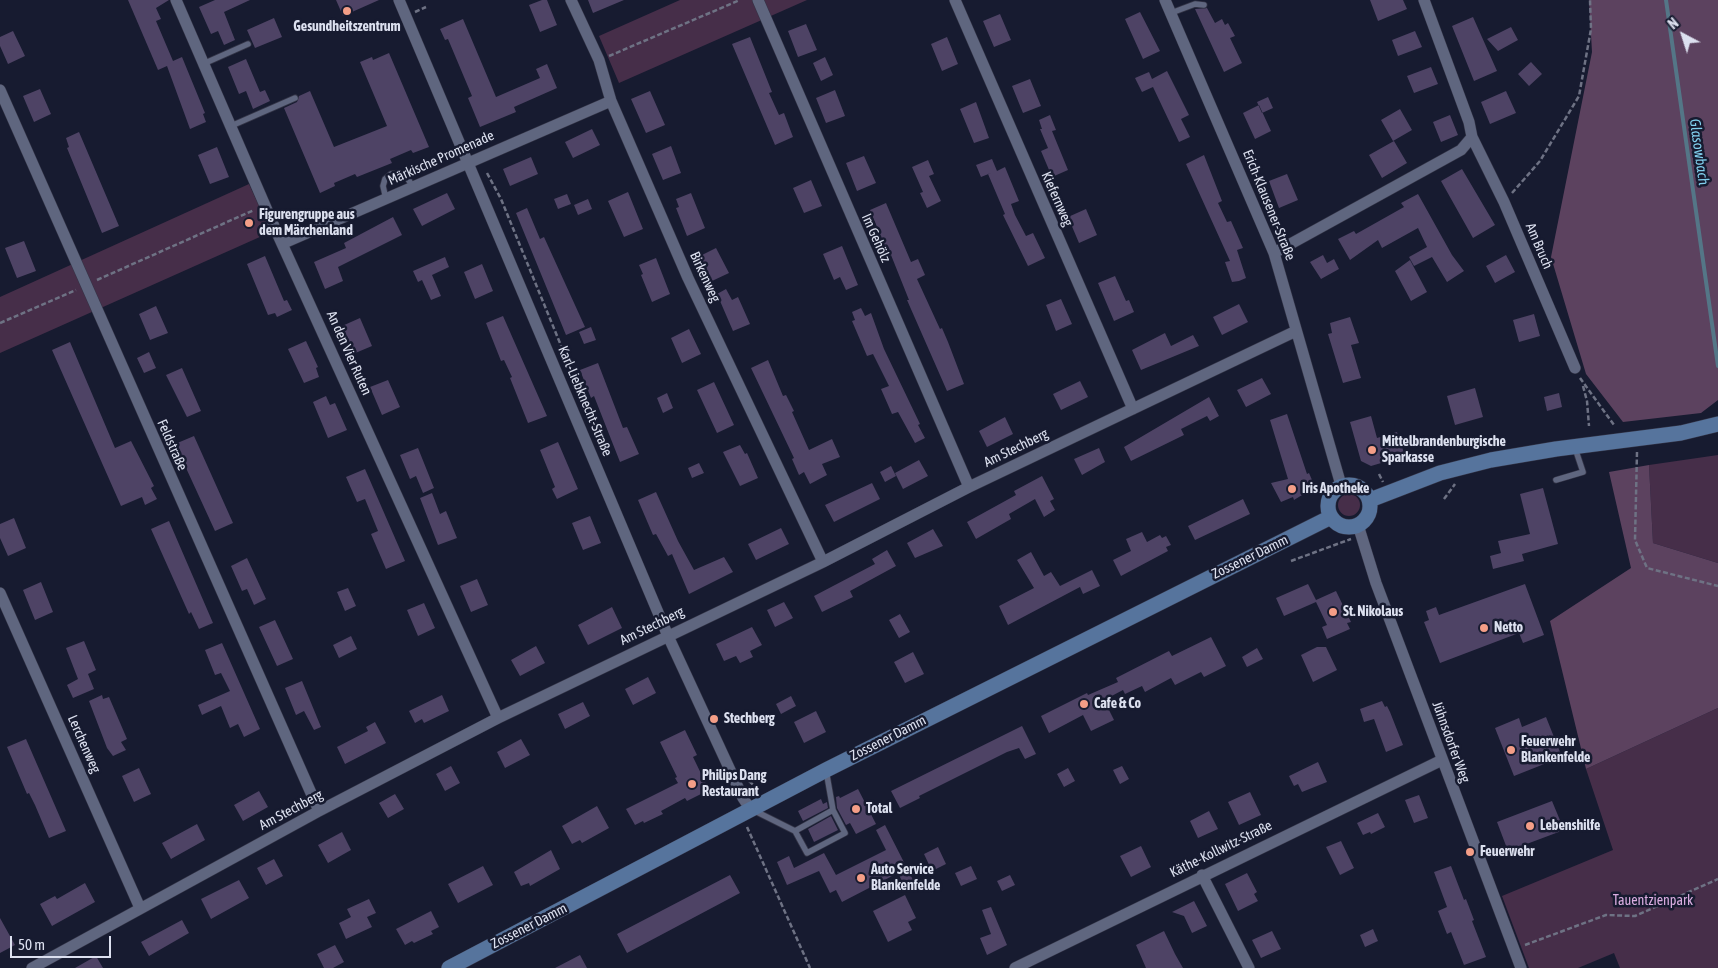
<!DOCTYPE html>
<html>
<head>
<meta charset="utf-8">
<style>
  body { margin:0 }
  #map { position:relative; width:1718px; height:968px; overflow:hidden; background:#171b30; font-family:"Asap Condensed",sans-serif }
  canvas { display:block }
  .north { position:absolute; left:1658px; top:10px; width:50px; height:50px; -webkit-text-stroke:4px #171b30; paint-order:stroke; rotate:320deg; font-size:14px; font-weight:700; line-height:20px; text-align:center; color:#dce0ef }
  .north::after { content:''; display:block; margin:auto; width:18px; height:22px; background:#dce0ef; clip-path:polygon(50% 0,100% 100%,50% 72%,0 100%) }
  .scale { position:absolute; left:10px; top:936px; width:101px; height:22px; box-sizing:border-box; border:2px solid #dce0ef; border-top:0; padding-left:6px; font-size:15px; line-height:18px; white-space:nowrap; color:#dce0ef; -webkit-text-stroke:4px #171b30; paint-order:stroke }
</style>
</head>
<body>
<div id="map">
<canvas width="1718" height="968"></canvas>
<div class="north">N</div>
<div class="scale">50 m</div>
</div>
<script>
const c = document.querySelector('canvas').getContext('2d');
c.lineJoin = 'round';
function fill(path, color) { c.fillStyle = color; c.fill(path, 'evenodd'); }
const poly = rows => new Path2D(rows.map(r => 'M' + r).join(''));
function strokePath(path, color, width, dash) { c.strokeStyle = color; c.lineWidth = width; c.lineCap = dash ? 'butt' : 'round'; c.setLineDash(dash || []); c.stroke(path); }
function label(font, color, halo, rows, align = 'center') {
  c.font = font + ' "Asap Condensed",sans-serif'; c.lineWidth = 5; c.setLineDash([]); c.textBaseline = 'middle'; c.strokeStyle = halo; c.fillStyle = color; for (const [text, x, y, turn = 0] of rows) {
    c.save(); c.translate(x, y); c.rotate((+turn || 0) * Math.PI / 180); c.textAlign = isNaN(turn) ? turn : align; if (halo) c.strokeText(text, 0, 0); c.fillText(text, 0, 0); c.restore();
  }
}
fill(poly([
  [680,0,807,0,619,83,599,36],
  [249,184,271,232,0,353,0,297],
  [1718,455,1718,563,1653,543,1649,465],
  '1338 505a11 11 0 1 1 22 0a11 11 0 1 1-22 0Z',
  [1718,708,1718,968,1620,968,1614,953,1578,968,1529,968,1502,896,1613,850,1586,769]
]), '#462e49');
fill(poly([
  [1589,0,1718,0,1718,400,1701,413,1623,422,1586,374,1551,257,1592,52],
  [1649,465,1653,543,1718,563,1718,708,1586,769,1550,621,1631,568,1609,472]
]), '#5c425f');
strokePath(poly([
  [1666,0,1718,366]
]), '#547687', 4);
fill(poly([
  [128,0,169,0,156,8,161,19,156,21,173,61,182,57,205,113,203,114,206,122,190,129,167,66,158,70],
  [215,0,250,0,224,12,235,40,224,45,218,31,211,34,199,7],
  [336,0,379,0,343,16],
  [542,0,547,0,557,25,540,32,529,5],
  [588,0,624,0,593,13],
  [1370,0,1403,0,1407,9,1378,21],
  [1207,8,1215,23,1222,19,1225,25,1228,23,1235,36,1230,38,1242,63,1224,72,1195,9],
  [1140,12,1160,51,1143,59,1125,19],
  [1000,14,1011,40,994,47,983,21],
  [1473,17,1497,71,1474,81,1452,26],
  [274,18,282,37,255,48,247,30],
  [463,19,496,97,540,78,536,69,547,64,557,88,514,107,516,112,480,127,468,98,472,96,448,39,445,40,440,29],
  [806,24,817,50,798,57,788,31],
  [1511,27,1518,40,1498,51,1487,39],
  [13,31,25,56,8,64,0,46,0,37],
  [1415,31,1422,47,1398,56,1392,40],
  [750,37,772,92,769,93,779,115,784,113,793,137,775,145,732,44],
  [947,37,958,64,942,71,931,44],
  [389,53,429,147,413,153,411,150,390,159,392,163,357,177,355,174,334,183,335,186,320,193,284,108,297,102,299,96,310,91,334,147,387,126,360,62,372,57,373,60],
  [825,57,833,75,821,81,813,63],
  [246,59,260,92,265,90,270,101,253,109,246,91,239,94,228,67],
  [1531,62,1542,74,1529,86,1518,74],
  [1431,67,1438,84,1414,93,1407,76],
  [1167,71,1189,115,1181,119,1190,137,1179,142,1153,87,1142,92,1135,78,1149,72,1152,79],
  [1030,79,1041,106,1023,113,1012,86],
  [40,89,51,114,34,122,23,96],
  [835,90,845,116,826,123,816,98],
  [650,91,665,125,646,133,631,99],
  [1506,91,1516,113,1490,124,1481,102],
  [1268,97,1273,108,1262,113,1257,102],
  [976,102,989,138,974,143,960,109],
  [1259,105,1271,131,1255,139,1243,113],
  [1400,109,1412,130,1393,141,1381,120],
  [1050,115,1056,130,1052,131,1068,170,1052,177,1041,151,1048,148,1040,129,1042,129,1039,120],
  [1450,115,1458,135,1441,142,1433,122],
  [592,129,600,145,573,158,565,142],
  [79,132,119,226,102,233,67,148,69,147,66,138],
  [1394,141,1407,163,1382,178,1369,155],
  [671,146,681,173,663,180,652,154],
  [217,147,229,177,210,184,198,155],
  [1204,155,1222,201,1218,203,1227,222,1231,221,1243,248,1237,250,1246,278,1239,281,1232,282,1225,262,1230,261,1186,164],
  [864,156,876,183,857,191,846,163],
  [531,157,538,174,510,186,503,169],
  [992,159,997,171,1005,167,1019,201,1011,204,1015,215,1026,236,1033,233,1045,258,1028,266,1003,215,1005,214,988,174,991,173,981,177,976,165],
  [928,160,934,174,929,176,941,201,927,208,920,193,923,192,912,167],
  [1462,169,1495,225,1473,238,1441,181],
  [1287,174,1298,200,1279,208,1269,181],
  [811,180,822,206,804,213,793,188],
  [628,192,643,229,624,237,608,201],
  [447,193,455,209,422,226,413,209],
  [691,193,705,228,687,236,676,208,679,207,676,199],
  [567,194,571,204,558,209,554,199],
  [1418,194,1452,255,1464,271,1447,282,1432,257,1414,266,1409,257,1427,247,1418,228,1382,248,1378,240,1350,260,1338,239,1354,231,1356,234,1404,207,1401,203],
  [588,199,592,209,578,215,574,205],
  [886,203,911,262,918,259,925,275,917,279,940,329,942,328,948,342,964,384,947,391,907,300,909,300,891,255,889,256,870,210],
  [527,208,540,239,544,237,585,327,566,335,516,213],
  [1086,209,1097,235,1079,243,1068,217],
  [393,217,402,235,338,267,343,281,325,289,314,262,346,248,344,243],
  [24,241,36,271,17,278,5,248],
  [842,246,858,285,846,290,840,277,834,280,823,254],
  [716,248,729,273,712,281,700,256],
  [1323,255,1327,263,1334,259,1339,269,1321,279,1310,262],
  [1506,255,1515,272,1495,283,1486,266],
  [265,256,284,301,287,300,292,310,277,317,275,313,268,315,247,264],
  [445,257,449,267,432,275,441,296,431,300,422,280,418,282,413,271],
  [656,258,670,294,652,302,641,275,643,274,639,265],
  [1410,260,1427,292,1411,301,1395,271],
  [482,264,493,291,475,299,464,272],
  [1115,276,1126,301,1129,300,1134,312,1114,321,1098,283],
  [726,289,732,300,738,297,750,324,733,331,717,294],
  [1061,299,1072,324,1056,331,1046,305],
  [1239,304,1248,322,1222,335,1213,317],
  [156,306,168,333,150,340,139,314],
  [861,308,865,316,871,313,884,349,920,424,918,425,925,438,915,443,898,412,892,414,881,389,889,386,873,354,867,356,852,321,855,320,852,312],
  [1534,314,1540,336,1519,342,1513,320],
  [503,316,547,416,528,423,510,378,512,377,504,360,501,361,486,323],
  [1350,317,1359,343,1351,345,1361,378,1343,383,1328,334,1332,333,1330,323],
  [360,318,372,346,353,354,342,326],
  [591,327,596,340,584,344,579,332],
  [689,329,701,354,682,363,671,338],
  [1165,333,1171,346,1193,335,1199,346,1141,370,1132,350],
  [306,341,318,367,316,368,319,377,304,383,288,349],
  [70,342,115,448,131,441,154,486,151,488,157,499,145,505,142,497,121,506,52,350],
  [149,352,156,368,144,373,137,358],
  [768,360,783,396,786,395,794,411,792,412,809,450,832,439,840,457,822,464,827,475,810,484,804,472,799,475,792,459,794,458,751,368],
  [598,363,623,428,627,427,639,454,620,462,594,396,591,398,580,370],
  [182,368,201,411,187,417,166,375],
  [1262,378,1271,394,1246,407,1237,390],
  [388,380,400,407,382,415,370,387],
  [1080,381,1088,397,1061,410,1053,394],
  [714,382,734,425,717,433,697,390],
  [1475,388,1483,417,1455,425,1447,396],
  [667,393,673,408,663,413,657,398],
  [1559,393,1562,407,1547,411,1544,397],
  [326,396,330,405,335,403,347,430,328,438,313,402],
  [1209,397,1219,416,1210,421,1207,416,1181,429,1184,435,1131,461,1124,447],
  [1287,414,1307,474,1309,473,1315,487,1294,500,1293,497,1281,502,1271,483,1288,479,1270,420],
  [1371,416,1377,438,1397,432,1405,456,1371,466,1361,461,1350,422],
  [1005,417,1013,434,987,447,979,431],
  [194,436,233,523,215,531,175,444],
  [558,442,578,489,557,499,552,489,555,487,540,450],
  [740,445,745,454,747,453,758,478,740,486,723,452],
  [418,448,434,488,423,493,416,476,410,479,400,455],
  [1099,448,1105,462,1082,475,1074,459],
  [919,460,928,476,903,489,895,473],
  [699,463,704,473,692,478,688,468],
  [891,466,896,476,885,482,880,472],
  [365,469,405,561,386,569,371,534,378,531,365,499,357,502,346,477],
  [1042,476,1054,499,1050,501,1055,510,1044,517,1035,499,1009,514,1011,519,976,539,967,522,1016,495,1014,491],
  [872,483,880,499,834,522,825,505],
  [1543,488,1558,544,1522,554,1524,561,1493,569,1490,556,1501,553,1498,541,1530,534,1520,494],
  [656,492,678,541,694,570,724,557,733,572,689,594,672,554,668,556,656,534,653,535,638,500],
  [432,493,440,514,446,511,457,538,438,545,420,498],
  [1243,499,1250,514,1195,540,1188,526],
  [590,516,601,543,583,550,572,523],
  [14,518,26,548,8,556,0,538,0,524],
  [169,521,213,623,199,629,191,612,189,614,151,529],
  [781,528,789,544,756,560,748,544],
  [933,529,943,546,915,558,907,543],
  [1142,532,1147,542,1160,535,1162,538,1166,536,1171,545,1166,547,1168,551,1121,576,1113,560,1131,551,1126,539],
  [887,550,896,566,850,591,853,597,822,612,814,596,875,564,872,559],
  [1031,552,1044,576,1051,572,1060,586,1092,570,1100,586,1083,594,1080,587,1008,625,999,606,1034,588,1017,560],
  [247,558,266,599,254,605,247,589,242,591,231,566],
  [477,579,488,605,471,612,460,586],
  [41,582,53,612,35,620,23,590],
  [1308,584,1316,600,1336,591,1351,622,1347,623,1350,629,1327,639,1322,627,1327,625,1316,602,1284,616,1276,598],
  [1525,584,1544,635,1523,643,1519,633,1440,663,1424,622,1429,620,1426,611,1436,607,1439,615],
  [348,588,356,606,345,611,337,592],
  [784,602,793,618,775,627,767,610],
  [424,603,435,628,418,636,407,610],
  [612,607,622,628,588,645,578,625],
  [900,614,910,632,899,638,889,620],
  [275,620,293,659,277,666,259,627],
  [752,627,762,645,750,651,753,657,740,663,736,656,724,661,716,644],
  [351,636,357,649,339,658,333,645],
  [1211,637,1226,666,1204,677,1201,672,1175,685,1171,678,1145,692,1142,686,1125,694,1123,690,1104,700,1114,720,1091,731,1083,715,1049,733,1041,716,1087,693,1088,695,1118,682,1116,678,1169,651,1172,656],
  [84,641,96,670,88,674,94,689,73,698,67,685,78,679,66,648],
  [222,643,260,729,244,737,238,724,230,728,221,706,202,715,198,705,230,691,221,673,215,675,205,650],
  [536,646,545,663,520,676,511,660],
  [1317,647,1326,647,1337,670,1313,682,1301,655],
  [1257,648,1263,659,1247,667,1242,657],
  [913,652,924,674,905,683,894,662],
  [648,677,656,693,633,705,625,689],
  [302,681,321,727,314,730,304,711,296,715,285,688],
  [102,695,103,699,109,697,127,739,121,742,126,750,113,756,107,748,89,701],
  [442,695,449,711,424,723,422,719,415,723,409,711],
  [791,696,796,706,781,714,776,704],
  [1382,701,1385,707,1387,706,1390,712,1403,745,1386,752,1374,719,1364,722,1360,709],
  [583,702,590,716,565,729,558,714],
  [816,711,826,732,804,743,794,722],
  [1546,717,1562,757,1514,776,1495,728,1519,718,1522,727],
  [375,722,386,743,345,764,337,747,368,731,366,727],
  [1022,726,1036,754,1025,759,1019,748,1007,752,919,796,920,798,900,808,891,791],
  [685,730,697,755,693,757,709,790,687,801,685,798,661,811,663,814,644,823,643,821,635,825,626,809,678,783,675,778,677,777,660,742],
  [26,739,66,831,49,838,35,805,29,793,27,794,7,747],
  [521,739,530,755,505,768,497,752],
  [1318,762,1327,782,1302,792,1298,784,1294,786,1289,776],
  [451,766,460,783,445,791,436,774],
  [1122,766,1129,779,1120,784,1113,770],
  [139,768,151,794,134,802,122,776],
  [1068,768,1075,781,1064,787,1057,774],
  [858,789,876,824,856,834,850,823,846,825,837,808,836,797,839,796,840,798],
  [259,791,268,807,243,821,234,805],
  [1250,792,1261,815,1239,825,1228,802],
  [395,794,404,809,388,818,379,803],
  [1419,795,1428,818,1414,823,1405,800],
  [821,799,823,804,827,802,828,808,803,821,798,811],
  [1552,801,1564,830,1508,851,1497,822],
  [597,806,609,828,582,843,580,840,572,844,562,826],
  [1209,811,1218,829,1198,838,1190,821],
  [1378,813,1385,827,1371,834,1370,832,1363,835,1357,823],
  [831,816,838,830,814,842,808,829],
  [197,824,205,840,171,859,162,843],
  [885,825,913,880,904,885,898,873,842,902,836,890,830,893,819,871,787,885,777,862,789,856,794,868,824,853,836,875,886,850,876,830],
  [342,832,351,850,328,863,318,845],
  [1341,841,1354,868,1340,875,1326,847],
  [1141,846,1151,867,1131,877,1120,856],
  [938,847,946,864,932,871,924,854],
  [551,850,560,869,530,886,529,883,521,886,514,872],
  [274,859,283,876,266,885,257,868],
  [483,866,493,885,458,903,448,884],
  [971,866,977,879,961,886,955,873],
  [1451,866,1464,900,1466,899,1474,920,1472,921,1486,957,1464,965,1451,932,1447,934,1438,911,1447,907,1434,872],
  [1247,873,1257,892,1254,894,1258,901,1238,911,1225,884],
  [730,875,740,893,627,953,617,934],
  [1010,875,1015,885,1002,891,997,881],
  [239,880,249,898,211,919,201,899],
  [85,883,95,902,52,926,40,904,55,896,57,899],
  [905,895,916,918,908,922,912,930,888,942,873,911],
  [369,899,376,913,367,917,372,927,346,939,339,923,351,917,347,909],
  [1194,901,1207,926,1192,933,1184,916,1172,912],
  [991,907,1007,945,987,955,980,938,991,934,982,910],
  [431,911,439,927,431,931,433,934,414,943,412,941,405,945,396,929],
  [0,918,15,945,0,953],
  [182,920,189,933,149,956,141,942],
  [1373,929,1378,941,1365,947,1360,935],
  [1164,931,1175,954,1183,968,1146,968,1136,945],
  [1272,931,1281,949,1261,958,1252,940],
  [335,945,344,962,333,968,324,968,317,954],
  [580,955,587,968,555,968],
  [96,956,103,968,75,968]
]), '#4e4365');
const lane = poly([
  [1171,13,1195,4,1204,5],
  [203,64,248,44],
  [231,126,295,98],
  [386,199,383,186,385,179,391,174,399,173,406,176,413,187],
  [1556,480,1583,472,1575,448],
  [753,810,795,831,833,810,826,770],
  [795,831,807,853,845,833,833,810]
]);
const street = poly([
  [176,0,273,224,498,718],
  [399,0,668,636,743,798,751,810],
  [571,0,599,60,611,101,688,278,823,562],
  [758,0,969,487],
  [955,0,1133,409],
  [1165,0,1274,253,1341,485],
  [0,90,319,811],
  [1472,137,1504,202,1575,368],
  [284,243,611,101],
  [1274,253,1461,150,1472,137,1469,122,1424,0],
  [1358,525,1376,583,1521,968],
  [0,593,140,908],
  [1202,875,1249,968],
  [32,968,319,811,498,718,823,562,969,487,1296,331],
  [1015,968,1442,760]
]);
const secondary = poly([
  '1328 506a21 21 0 1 1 42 0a21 21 0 1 1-42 0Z',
  [1370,500,1440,473,1491,460,1556,449,1681,433,1718,424],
  [449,968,826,770,1331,517]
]);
strokePath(lane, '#343547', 7);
strokePath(street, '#343547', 12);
strokePath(secondary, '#343547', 16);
strokePath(poly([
  [415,12,426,7],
  [609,56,740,0],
  [487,173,501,199,589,414],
  [1512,193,1540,161,1579,96,1591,29,1590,0],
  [97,280,254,210],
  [0,323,76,290],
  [1580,378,1614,425],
  [1583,386,1587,401,1589,426],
  [1637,452,1635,540,1647,568,1718,586],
  [1379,474,1383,482],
  [1444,499,1455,484],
  [1291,561,1351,539],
  [749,781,759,790],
  [747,827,810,968],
  [1525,945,1606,915,1635,916,1718,879]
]), '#6e7284', 2.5, [5, 2.5]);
strokePath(lane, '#5f667f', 5.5);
strokePath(street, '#5f667f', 11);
strokePath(secondary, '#56749d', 15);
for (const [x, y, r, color] of [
  [347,11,5,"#f49e87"],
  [249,223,5,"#f49e87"],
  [1372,450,5,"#f49e87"],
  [1292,489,5,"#f49e87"],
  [1333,612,5,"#f49e87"],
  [1484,628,5,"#f49e87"],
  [1084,704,5,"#f49e87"],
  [714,719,5,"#f49e87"],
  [1511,750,5,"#f49e87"],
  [692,784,5,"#f49e87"],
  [856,809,5,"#f49e87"],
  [1530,826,5,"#f49e87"],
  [1470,852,5,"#f49e87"],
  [861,878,5,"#f49e87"]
]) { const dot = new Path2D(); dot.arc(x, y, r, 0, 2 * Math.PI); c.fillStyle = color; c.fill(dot); strokePath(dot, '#171b30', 2); }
label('bold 14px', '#dce0ef', '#171b30', [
  ["Gesundheitszentrum",347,27,"center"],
  ["Figurengruppe aus",259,215],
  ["dem Märchenland",259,231],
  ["Mittelbrandenburgische",1382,442],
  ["Sparkasse",1382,458],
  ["Iris Apotheke",1302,489],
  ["St. Nikolaus",1343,612],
  ["Netto",1494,628],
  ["Cafe & Co",1094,704],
  ["Stechberg",724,719],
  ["Feuerwehr",1521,742],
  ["Blankenfelde",1521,758],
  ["Philips Dang",702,776],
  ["Restaurant",702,792],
  ["Total",866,809],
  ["Lebenshilfe",1540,826],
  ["Feuerwehr",1480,852],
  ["Auto Service",871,870],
  ["Blankenfelde",871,886]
], 'left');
label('14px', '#dce0ef', '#171b30', [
  ["Märkische Promenade",441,158,-24],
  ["Kiefernweg",1057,199,66],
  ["Erich-Klausener-Straße",1269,205,68],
  ["Im Gehölz",876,238,66],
  ["Am Bruch",1539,246,67],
  ["Birkenweg",705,277,65],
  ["An den Vier Ruten",349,353,66],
  ["Karl-Liebknecht-Straße",585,401,67],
  ["Feldstraße",172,445,66],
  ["Am Stechberg",1016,448,-26],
  ["Zossener Damm",1250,557,-26],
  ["Am Stechberg",652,626,-26],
  ["Zossener Damm",888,738,-27],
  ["Jühnsdorfer Weg",1451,742,70],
  ["Lerchenweg",84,744,66],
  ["Am Stechberg",291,810,-28],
  ["Käthe-Kollwitz-Straße",1221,849,-26],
  ["Zossener Damm",529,926,-27]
]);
label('14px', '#dbade1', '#171b30', [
  ["Tauentzienpark",1653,901]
]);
label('italic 15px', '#81cfed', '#171b30', [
  ["Glasowbach",1699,152,82]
]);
</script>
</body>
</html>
